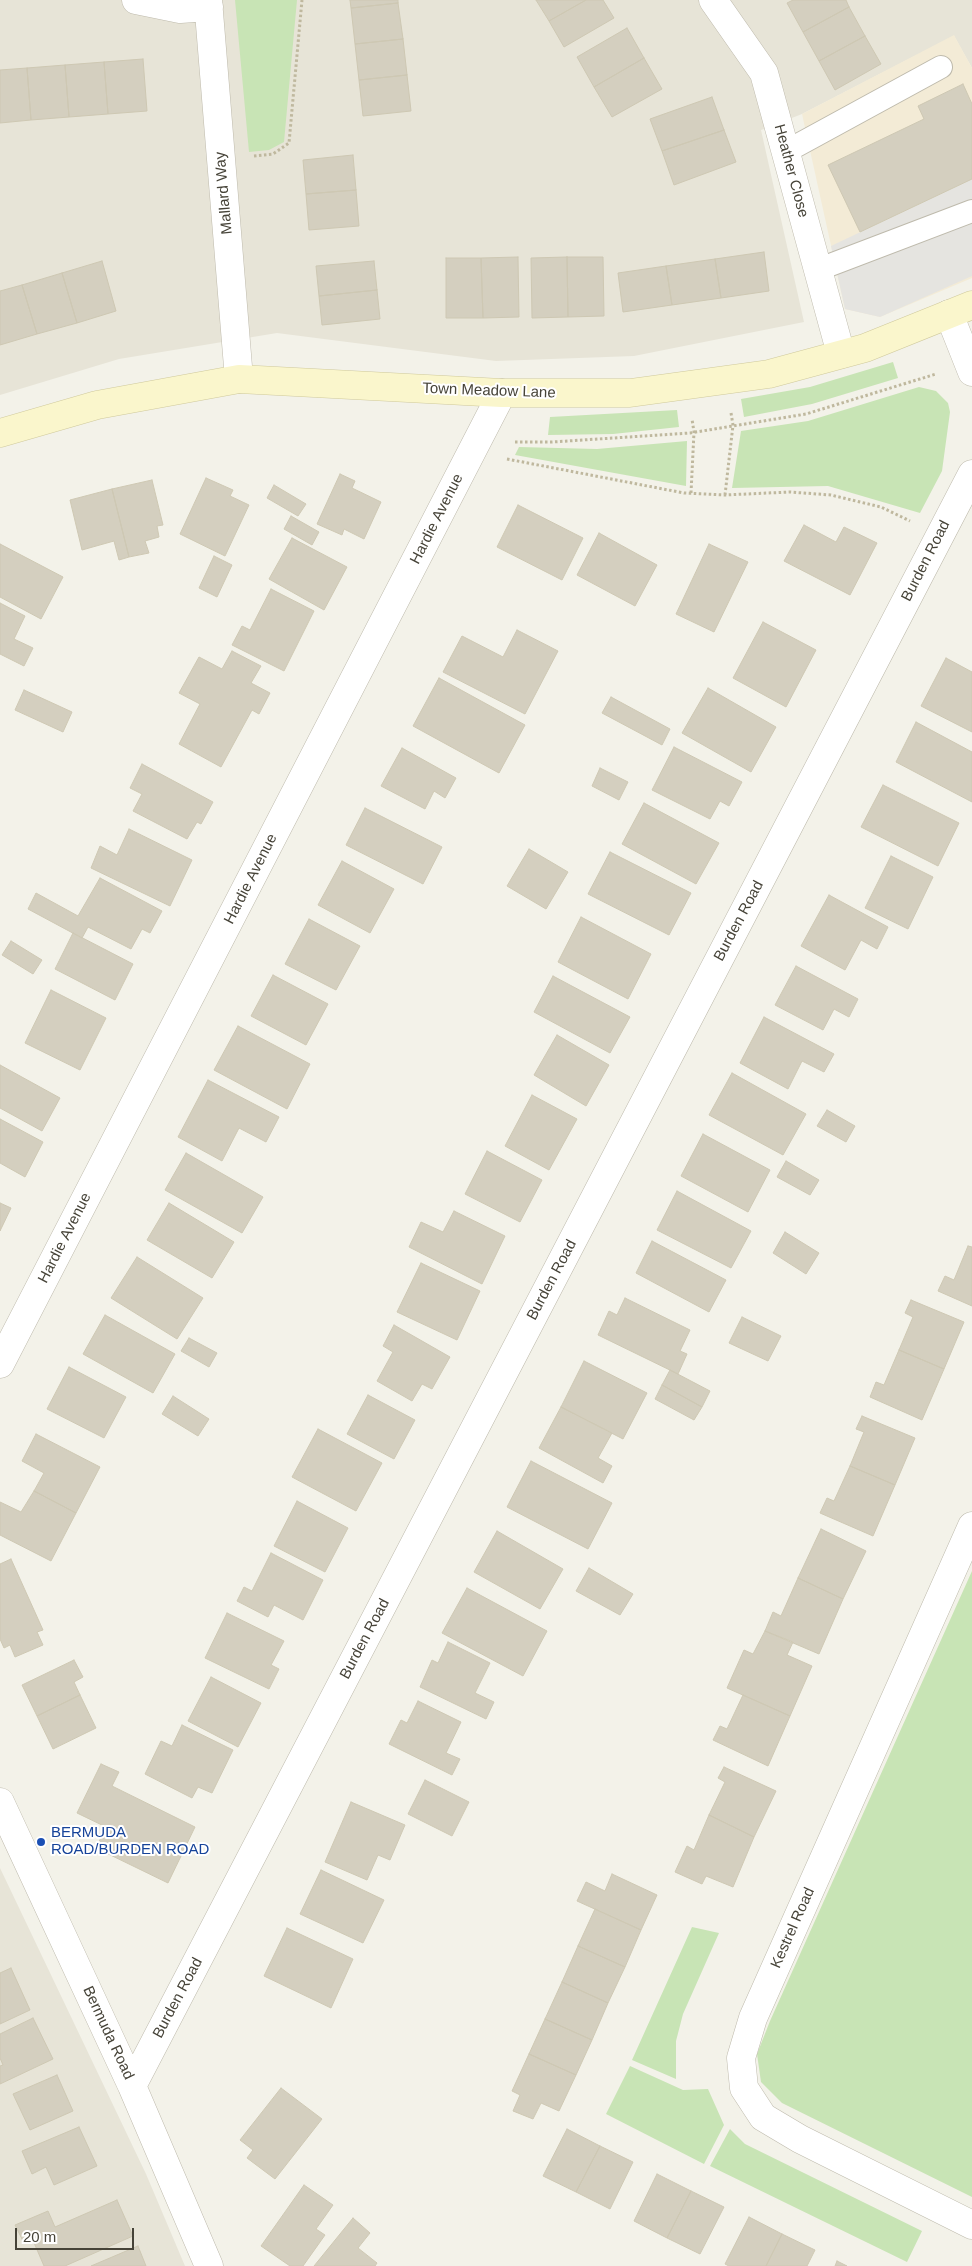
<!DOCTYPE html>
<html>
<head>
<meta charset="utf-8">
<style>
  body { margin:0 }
  #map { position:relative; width:972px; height:2266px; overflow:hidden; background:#f3f2e9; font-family:Helvetica,sans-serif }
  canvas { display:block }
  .scale { position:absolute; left:15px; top:2228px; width:119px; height:22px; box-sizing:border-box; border:2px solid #464338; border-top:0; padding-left:6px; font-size:15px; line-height:18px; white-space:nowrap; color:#464338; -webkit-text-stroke:4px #fff; paint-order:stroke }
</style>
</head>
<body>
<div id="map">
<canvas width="972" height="2266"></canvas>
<div class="scale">20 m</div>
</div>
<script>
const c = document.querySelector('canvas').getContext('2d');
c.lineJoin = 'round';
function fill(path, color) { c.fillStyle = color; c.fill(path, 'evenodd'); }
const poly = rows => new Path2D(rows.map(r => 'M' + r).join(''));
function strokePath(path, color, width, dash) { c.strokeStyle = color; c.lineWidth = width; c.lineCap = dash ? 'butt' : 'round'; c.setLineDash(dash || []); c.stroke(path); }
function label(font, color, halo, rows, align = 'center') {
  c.font = font + ' Helvetica,sans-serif'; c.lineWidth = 4; c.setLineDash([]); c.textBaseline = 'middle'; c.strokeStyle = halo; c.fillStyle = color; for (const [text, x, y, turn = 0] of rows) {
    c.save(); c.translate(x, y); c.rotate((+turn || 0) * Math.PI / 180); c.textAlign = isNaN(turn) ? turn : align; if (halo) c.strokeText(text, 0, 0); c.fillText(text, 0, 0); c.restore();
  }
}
fill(poly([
  [0,0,972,0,972,68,954,36,802,114,761,130,804,322,634,356,496,361,277,333,119,359,0,395],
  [0,1868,146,2174,185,2266,0,2266]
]), '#e7e4d7');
fill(poly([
  [954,35,972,68,972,278,880,317,845,309,802,114]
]), '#f3ebd6');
fill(poly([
  [235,0,297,0,284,142,269,150,249,152],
  [893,362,898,378,812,404,744,417,741,399,810,387],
  [919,387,936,391,948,403,950,412,942,471,920,513,828,486,732,488,741,431,808,421],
  [677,410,679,427,613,434,548,435,550,417],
  [687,441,686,486,515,455,519,447,597,449],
  [972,1571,972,2197,782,2103,761,2082,757,2054,770,2021],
  [692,1927,719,1933,683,2014,676,2041,676,2079,632,2060],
  [630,2066,683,2090,708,2089,724,2125,704,2164,606,2114],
  [730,2129,745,2144,922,2231,907,2262,710,2166]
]), '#c8e4b5');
fill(poly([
  [972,179,972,276,880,317,845,309,831,246]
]), '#e5e4e0');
const building = poly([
  [350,0,398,0,398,3,351,8,350,0],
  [536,0,586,0,549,21,536,0],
  [586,0,603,0,614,18,564,47,549,21,586,0],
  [793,0,846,0,849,7,803,32,787,3,793,0],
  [398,3,403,39,355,44,351,8,398,3],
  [849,7,865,36,819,61,803,32,849,7],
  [627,28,644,58,594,87,577,57,627,28],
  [865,36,881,64,835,90,819,61,865,36],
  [403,39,407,75,359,80,355,44,403,39],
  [644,58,662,89,612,117,594,87,644,58],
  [143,59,147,111,108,114,104,62,143,59],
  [104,62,108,114,69,117,65,65,104,62],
  [65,65,69,117,31,120,27,68,65,65],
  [27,68,31,120,0,123,0,70,27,68],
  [407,75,411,111,363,116,359,80,407,75],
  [963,84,972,104,972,179,860,232,828,165,924,119,918,106,963,84],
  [712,97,724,130,662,151,650,119,712,97],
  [724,130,736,162,674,185,662,151,724,130],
  [353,155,356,190,306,194,303,160,353,155],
  [356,190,359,226,309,230,306,194,356,190],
  [764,252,769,291,721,298,715,259,764,252],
  [518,257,519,317,483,318,481,258,518,257],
  [567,257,603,257,604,316,568,317,567,257],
  [567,257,568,317,532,318,531,258,567,257],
  [446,258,481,258,483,318,446,318,446,258],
  [715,259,721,298,672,305,666,266,715,259],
  [102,261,116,311,77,323,62,273,102,261],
  [374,261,377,290,319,296,316,266,374,261],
  [666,266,672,305,623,312,618,273,666,266],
  [62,273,77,323,37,334,22,285,62,273],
  [22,285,37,334,0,345,0,291,22,285],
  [377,290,380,319,322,325,319,296,377,290],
  [340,474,355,481,352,488,381,502,364,539,344,529,342,535,317,524,340,474],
  [206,478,233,490,230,496,249,505,225,556,180,534,206,478],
  [152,480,163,525,157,526,159,537,145,541,149,553,129,557,112,489,152,480],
  [274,485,306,504,298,516,267,498,274,485],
  [112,489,129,557,119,560,114,541,82,550,70,500,112,489],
  [518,505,583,538,562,580,497,547,518,505],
  [291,516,319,532,312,545,284,529,291,516],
  [804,525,836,542,844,527,877,543,850,595,784,561,804,525],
  [599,533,657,565,635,606,577,575,599,533],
  [292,538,347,567,324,610,269,579,292,538],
  [0,544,63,577,41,619,0,597,0,544],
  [709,544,748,562,714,632,676,614,709,544],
  [214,556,232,565,217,597,199,588,214,556],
  [271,589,314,611,284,671,232,645,242,626,250,630,271,589],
  [0,603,25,616,14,639,33,648,24,666,0,654,0,603],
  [763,622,816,650,786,707,733,678,763,622],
  [517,630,558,651,525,714,443,672,462,636,503,657,517,630],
  [232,651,261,666,251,683,270,693,259,714,252,710,221,767,179,744,200,704,179,693,199,657,222,669,232,651],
  [946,658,972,672,972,732,921,706,946,658],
  [439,678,525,725,499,773,413,726,439,678],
  [708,688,776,727,751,772,682,733,708,688],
  [24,690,72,712,63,732,15,710,24,690],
  [611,697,670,729,662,745,602,713,611,697],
  [916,722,972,752,972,802,896,762,916,722],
  [674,747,742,782,729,806,720,801,710,819,652,790,674,747],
  [402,748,456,778,445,798,434,791,425,809,381,786,402,748],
  [142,764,213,802,201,824,197,822,187,839,133,811,142,794,130,788,142,764],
  [600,768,628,782,619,800,592,786,600,768],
  [883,785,959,823,938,866,861,827,883,785],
  [644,803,719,843,696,884,622,844,644,803],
  [365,808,442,847,423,884,346,845,365,808],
  [129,829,192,860,170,906,91,868,100,846,117,855,129,829],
  [529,849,568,872,546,909,507,886,529,849],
  [610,852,691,893,669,935,588,894,610,852],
  [891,856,933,877,908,929,865,908,891,856],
  [342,861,394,889,370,933,318,905,342,861],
  [100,878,162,911,150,933,142,929,131,949,88,927,82,938,28,909,36,893,78,916,100,878],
  [829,895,888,927,877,949,861,940,845,970,801,946,829,895],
  [581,917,651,954,628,999,558,962,581,917],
  [309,919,360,946,336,990,285,964,309,919],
  [73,933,133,964,115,1000,55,969,73,933],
  [11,941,42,960,33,974,2,955,11,941],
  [796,966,858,999,849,1017,834,1009,823,1030,775,1005,796,966],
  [273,975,328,1004,306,1045,251,1016,273,975],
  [553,976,630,1017,610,1053,534,1012,553,976],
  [51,990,106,1018,80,1070,25,1043,51,990],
  [764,1017,834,1054,824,1072,802,1061,788,1089,740,1063,764,1017],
  [238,1026,310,1064,287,1109,214,1070,238,1026],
  [557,1035,609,1065,586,1106,534,1075,557,1035],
  [0,1065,60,1098,42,1131,0,1108,0,1065],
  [732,1073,806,1114,783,1155,709,1115,732,1073],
  [208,1080,279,1117,266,1142,239,1128,222,1161,178,1137,208,1080],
  [532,1095,577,1119,549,1170,505,1146,532,1095],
  [827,1110,855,1126,846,1142,817,1126,827,1110],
  [0,1119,43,1142,25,1177,0,1163,0,1119],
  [703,1134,770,1170,748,1212,681,1176,703,1134],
  [487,1151,542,1180,520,1222,465,1194,487,1151],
  [186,1153,263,1197,242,1233,165,1190,186,1153],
  [786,1161,819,1180,810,1195,777,1177,786,1161],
  [677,1191,751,1231,731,1268,657,1230,677,1191],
  [0,1203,11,1208,0,1231,0,1203],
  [169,1203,234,1242,212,1278,147,1240,169,1203],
  [454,1211,505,1236,482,1284,409,1247,421,1222,443,1232,454,1211],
  [785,1232,819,1253,806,1274,773,1253,785,1232],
  [652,1241,726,1280,709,1312,636,1273,652,1241],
  [968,1246,972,1247,972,1306,938,1291,945,1276,954,1280,968,1246],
  [137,1257,203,1298,177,1339,111,1298,137,1257],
  [421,1263,480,1291,457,1340,397,1312,421,1263],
  [625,1298,690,1330,680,1351,687,1354,678,1374,598,1335,609,1311,617,1315,625,1298],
  [911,1300,964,1322,944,1369,899,1350,913,1317,905,1313,911,1300],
  [105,1315,175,1354,153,1393,83,1354,105,1315],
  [742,1317,781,1336,768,1361,729,1343,742,1317],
  [394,1325,450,1357,432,1389,422,1384,412,1401,377,1381,393,1352,383,1346,394,1325],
  [189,1338,217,1353,209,1367,181,1351,189,1338],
  [899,1350,944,1369,922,1420,870,1397,876,1382,884,1385,899,1350],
  [584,1361,647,1393,623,1439,561,1407,584,1361],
  [69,1367,126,1397,104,1438,47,1409,69,1367],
  [670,1370,710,1391,702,1407,662,1385,670,1370],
  [662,1385,702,1407,694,1420,655,1399,662,1385],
  [368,1395,415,1420,394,1459,347,1434,368,1395],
  [173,1396,209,1419,198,1436,162,1414,173,1396],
  [561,1407,612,1433,598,1458,612,1466,603,1483,539,1448,561,1407],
  [862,1416,915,1438,895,1485,850,1466,864,1432,856,1429,862,1416],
  [318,1429,382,1463,356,1511,292,1477,318,1429],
  [36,1434,100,1467,76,1513,34,1491,44,1473,22,1461,36,1434],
  [531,1461,612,1503,588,1549,507,1507,531,1461],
  [850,1466,895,1485,873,1536,820,1513,827,1498,834,1501,850,1466],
  [34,1491,76,1513,51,1561,0,1535,0,1502,21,1512,34,1491],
  [297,1501,348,1528,325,1572,274,1546,297,1501],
  [821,1529,866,1551,843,1599,798,1578,821,1529],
  [497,1531,563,1569,540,1609,474,1572,497,1531],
  [271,1553,323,1580,303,1620,274,1605,268,1617,237,1601,244,1587,252,1591,271,1553],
  [11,1559,43,1630,37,1632,43,1645,15,1657,10,1645,4,1648,0,1639,0,1564,11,1559],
  [589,1568,633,1594,620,1615,576,1591,589,1568],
  [798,1578,843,1599,819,1654,765,1631,773,1612,781,1616,798,1578],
  [467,1588,547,1631,523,1676,442,1633,467,1588],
  [227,1613,284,1641,271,1665,279,1669,269,1689,205,1658,227,1613],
  [765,1631,793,1642,787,1655,812,1666,790,1716,727,1688,744,1650,753,1654,765,1631],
  [448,1642,490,1663,475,1693,494,1702,486,1719,420,1687,432,1660,438,1663,448,1642],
  [74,1660,83,1677,74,1682,80,1695,37,1716,22,1685,74,1660],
  [211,1677,261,1703,238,1747,188,1721,211,1677],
  [80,1695,96,1728,53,1749,37,1716,80,1695],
  [743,1695,790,1716,768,1766,713,1740,720,1726,727,1729,743,1695],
  [418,1701,461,1722,446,1753,460,1759,452,1775,389,1744,401,1720,407,1723,418,1701],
  [182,1725,233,1750,212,1793,198,1787,192,1798,145,1774,161,1741,172,1746,182,1725],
  [101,1764,119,1772,112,1786,195,1827,168,1883,96,1848,106,1827,77,1813,101,1764],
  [724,1767,776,1791,754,1837,709,1815,725,1782,718,1778,724,1767],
  [425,1780,469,1802,452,1836,408,1814,425,1780],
  [351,1802,405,1825,390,1860,378,1855,367,1880,325,1862,351,1802],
  [709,1815,754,1837,733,1887,706,1876,702,1884,675,1872,687,1846,694,1850,709,1815],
  [321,1870,384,1900,363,1943,300,1914,321,1870],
  [612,1874,657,1895,641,1930,577,1901,586,1882,605,1891,612,1874],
  [595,1909,641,1930,625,1967,578,1946,595,1909],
  [287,1928,353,1959,331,2008,264,1976,287,1928],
  [578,1946,625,1967,608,2003,562,1982,578,1946],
  [11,1968,30,2010,0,2024,0,1973,11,1968],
  [562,1982,608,2003,592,2040,545,2019,562,1982],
  [33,2018,53,2059,0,2084,0,2066,3,2065,0,2058,0,2034,33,2018],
  [545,2019,592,2040,576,2075,529,2054,545,2019],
  [529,2054,576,2075,559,2111,541,2103,533,2119,513,2111,520,2095,512,2091,529,2054],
  [57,2075,73,2111,30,2130,13,2094,57,2075],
  [281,2088,322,2119,275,2179,247,2158,253,2150,240,2140,281,2088],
  [79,2127,97,2166,54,2185,46,2167,32,2174,22,2151,79,2127],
  [567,2129,600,2146,576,2192,543,2176,567,2129],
  [600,2146,633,2162,610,2209,576,2192,600,2146],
  [657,2174,691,2191,667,2238,634,2221,657,2174],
  [304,2185,333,2205,316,2229,325,2235,303,2266,290,2266,261,2246,304,2185],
  [691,2191,724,2207,700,2254,667,2238,691,2191],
  [117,2200,133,2236,65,2266,44,2266,32,2238,23,2241,15,2225,48,2211,55,2227,117,2200],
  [749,2217,782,2234,766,2266,729,2266,725,2264,749,2217],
  [353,2218,370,2233,358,2248,377,2263,375,2266,314,2266,353,2218],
  [782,2234,815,2250,807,2266,766,2266,782,2234],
  [138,2246,146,2266,91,2266,138,2246],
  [837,2261,847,2266,835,2266,837,2261]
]);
fill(building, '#d4cfbf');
strokePath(building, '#cec8b3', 1);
const lane = poly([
  [787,151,941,67],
  [817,270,972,211]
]);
const street = poly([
  [136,0,180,9,209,7],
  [208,0,239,379],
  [713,0,764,73,841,354],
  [949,314,972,372],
  [0,1364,502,393],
  [972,1526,753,2018,741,2058,744,2088,763,2117,800,2139,972,2225],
  [0,1802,132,2086,209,2266],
  [132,2086,972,474]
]);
const secondary = poly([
  [0,433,97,405,239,379,502,393,630,393,769,374,865,348,972,305]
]);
strokePath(lane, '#bebaac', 24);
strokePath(street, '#bebaac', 29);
strokePath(secondary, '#cfc99c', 29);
strokePath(poly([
  [254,156,273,154,289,143,302,0],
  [515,442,552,442,690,433,806,414,936,374],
  [507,459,684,493,725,495,790,492,831,495,881,507,910,521],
  [691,493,694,432,692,419],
  [725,495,733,425,731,413]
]), '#bfb89e', 3, [2.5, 2.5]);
strokePath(lane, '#fff', 22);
strokePath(street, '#fff', 28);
strokePath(secondary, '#faf6cc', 28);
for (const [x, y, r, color] of [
  [41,1842,5,"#1a4fb4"]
]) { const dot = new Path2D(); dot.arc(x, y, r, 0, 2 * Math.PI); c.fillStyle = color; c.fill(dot); strokePath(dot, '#fff', 2); }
label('15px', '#464338', '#fff', [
  ["Heather Close",791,171,75],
  ["Mallard Way",224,193,-95],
  ["Town Meadow Lane",489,391,2],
  ["Hardie Avenue",437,519,-63],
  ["Burden Road",926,561,-63],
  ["Hardie Avenue",251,879,-63],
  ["Burden Road",739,921,-62],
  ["Hardie Avenue",65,1238,-63],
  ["Burden Road",552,1280,-62],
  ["Burden Road",365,1639,-62],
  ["Kestrel Road",793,1928,-66],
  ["Burden Road",178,1998,-62],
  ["Bermuda Road",108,2033,65]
]);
label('15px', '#164399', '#fff', [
  ["BERMUDA",51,1833],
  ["ROAD/BURDEN ROAD",51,1850]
], 'left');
</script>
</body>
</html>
